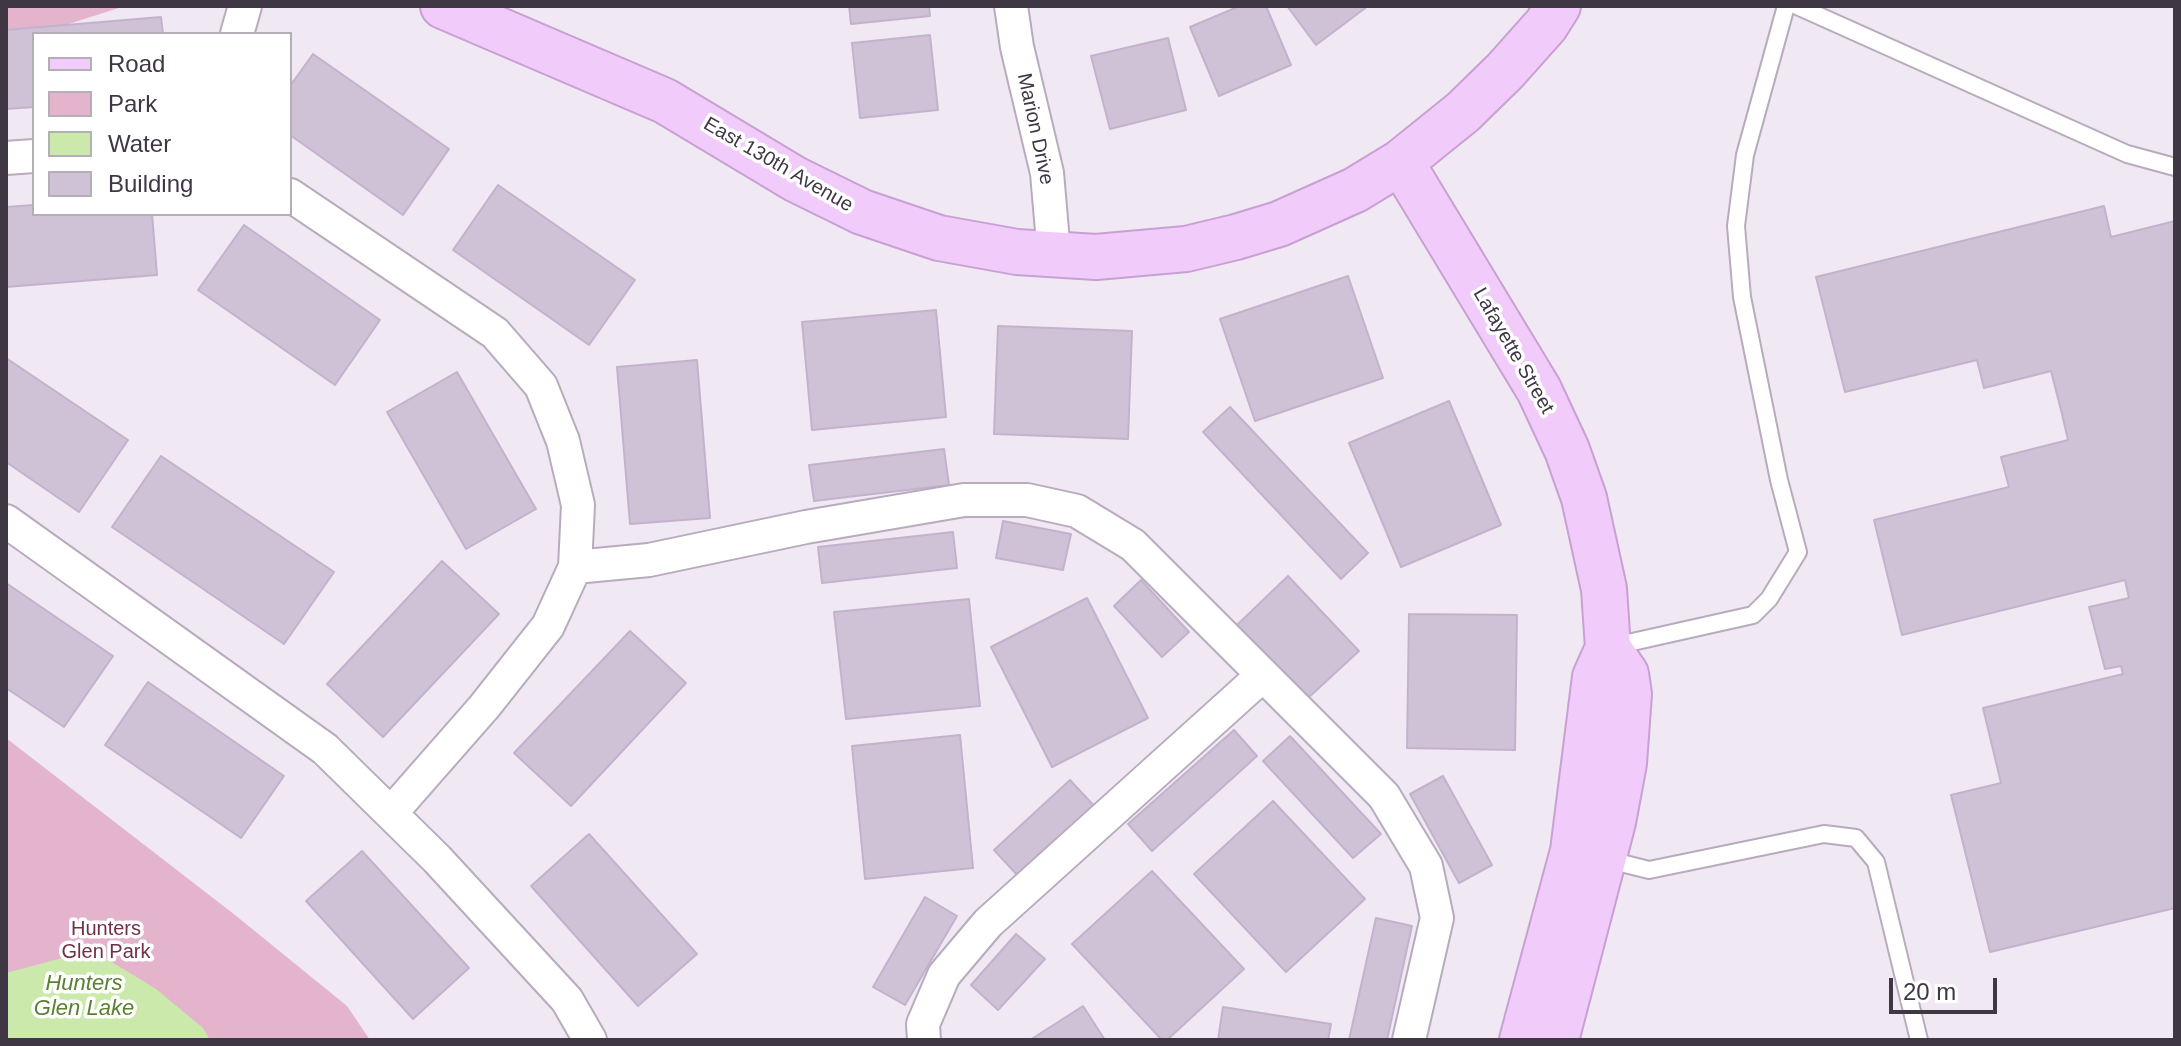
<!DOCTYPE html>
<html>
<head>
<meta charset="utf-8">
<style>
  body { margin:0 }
  #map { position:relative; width:2181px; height:1046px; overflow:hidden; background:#f0e8f2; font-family:Helvetica,sans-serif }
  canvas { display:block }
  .frame { position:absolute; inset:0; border:8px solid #403745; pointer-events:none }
  .legend { position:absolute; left:32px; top:32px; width:260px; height:184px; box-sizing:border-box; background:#fff; border:2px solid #b3afb5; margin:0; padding:10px 14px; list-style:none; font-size:24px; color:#403745 }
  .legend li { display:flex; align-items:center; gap:16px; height:40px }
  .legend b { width:40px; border:2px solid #b3afb5 }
  .scale { position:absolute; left:1889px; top:978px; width:108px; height:36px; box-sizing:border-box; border:4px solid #403745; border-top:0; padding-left:10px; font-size:24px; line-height:28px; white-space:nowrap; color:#403745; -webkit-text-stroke:6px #fff; paint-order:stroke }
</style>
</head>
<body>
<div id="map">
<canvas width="2181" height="1046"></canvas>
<div class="frame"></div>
<ul class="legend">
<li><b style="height:10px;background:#f1cbf9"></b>Road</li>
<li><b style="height:22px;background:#e3b4cb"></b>Park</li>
<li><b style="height:22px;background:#cbe9aa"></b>Water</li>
<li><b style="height:22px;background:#cfc1d6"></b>Building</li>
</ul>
<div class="scale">20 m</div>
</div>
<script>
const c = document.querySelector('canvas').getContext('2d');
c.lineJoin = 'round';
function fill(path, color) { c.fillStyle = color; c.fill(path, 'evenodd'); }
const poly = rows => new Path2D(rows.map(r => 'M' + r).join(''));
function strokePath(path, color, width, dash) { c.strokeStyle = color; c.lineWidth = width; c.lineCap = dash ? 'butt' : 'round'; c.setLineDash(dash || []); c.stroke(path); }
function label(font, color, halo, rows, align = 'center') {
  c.font = font + ' Helvetica,sans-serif'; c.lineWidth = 7; c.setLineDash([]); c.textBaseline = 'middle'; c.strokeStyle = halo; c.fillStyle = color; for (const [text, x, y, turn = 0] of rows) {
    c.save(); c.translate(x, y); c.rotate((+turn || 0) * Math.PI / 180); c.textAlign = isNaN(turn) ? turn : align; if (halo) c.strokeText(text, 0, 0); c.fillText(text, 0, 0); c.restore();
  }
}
fill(poly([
  [6,6,125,6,6,44],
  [6,738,235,915,347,1006,370,1040,6,1040]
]), '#e3b4cb');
fill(poly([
  [92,950,156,989,203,1028,210,1040,6,1040,6,973]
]), '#cbe9aa');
const building = poly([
  [849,6,929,6,930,16,851,24,849,6],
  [1240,6,1266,6,1291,65,1219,96,1190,27,1240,6],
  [1287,6,1368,6,1316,45,1287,6],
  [161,17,163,34,34,34,34,107,6,109,6,30,161,17],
  [930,35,938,110,860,118,852,43,930,35],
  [1168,38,1186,110,1110,129,1091,56,1168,38],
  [313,54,449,149,403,215,290,135,290,86,313,54],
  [498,185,635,280,589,345,453,250,498,185],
  [34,205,34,214,152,214,157,275,6,287,6,207,34,205],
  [2104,206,2111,237,2175,221,2175,908,1990,952,1951,795,2001,783,1983,708,2123,674,2121,666,2105,669,2089,607,2129,598,2125,580,1902,635,1874,520,2009,487,2001,457,2068,440,2062,414,2051,371,1984,388,1977,360,1845,392,1816,277,2104,206],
  [244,225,380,320,335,385,198,290,244,225],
  [1348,276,1383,378,1255,421,1220,319,1348,276],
  [936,310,946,417,812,430,802,322,936,310],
  [998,326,1132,331,1128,439,994,434,998,326],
  [6,358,128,440,79,512,6,462,6,358],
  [697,360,710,518,630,524,617,367,697,360],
  [457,372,536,509,466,549,387,412,457,372],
  [1449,401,1501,525,1401,567,1349,443,1449,401],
  [1230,407,1368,553,1341,579,1203,432,1230,407],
  [944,449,949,485,814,501,809,465,944,449],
  [161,456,334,572,284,644,112,527,161,456],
  [1003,521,1071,534,1063,570,996,558,1003,521],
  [953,532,957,568,822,583,818,547,953,532],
  [442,561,499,614,383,737,327,684,442,561],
  [1288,576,1359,651,1307,699,1237,625,1288,576],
  [1141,580,1189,632,1162,657,1114,606,1141,580],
  [6,583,113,656,64,727,6,688,6,583],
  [1087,598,1148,718,1052,767,991,647,1087,598],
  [969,599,980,706,846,719,834,612,969,599],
  [1409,614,1517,615,1515,750,1407,748,1409,614],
  [630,631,686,683,571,806,514,753,630,631],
  [148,682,284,776,241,838,105,745,148,682],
  [1234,730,1257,756,1152,851,1128,824,1234,730],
  [960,735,973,868,865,879,852,746,960,735],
  [1290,736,1381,834,1353,858,1263,761,1290,736],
  [1443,776,1492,865,1459,883,1410,794,1443,776],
  [1070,780,1096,808,1020,878,994,850,1070,780],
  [1273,801,1365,899,1286,972,1194,874,1273,801],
  [589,834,697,954,638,1006,531,886,589,834],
  [362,851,469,968,413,1019,306,901,362,851],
  [1152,871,1244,969,1167,1040,1162,1040,1072,944,1152,871],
  [925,897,957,916,905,1005,873,987,925,897],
  [1376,918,1412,926,1387,1040,1349,1040,1376,918],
  [1016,934,1045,959,998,1010,971,985,1016,934],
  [1083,1006,1105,1040,1030,1040,1083,1006],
  [1223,1007,1331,1024,1328,1040,1218,1040,1223,1007]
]);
fill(building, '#cfc1d6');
strokePath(building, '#c4b2cd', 2);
const lane = poly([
  [1797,6,2127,154,2175,167],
  [1610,647,1753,615,1769,599,1798,552,1779,480,1742,297,1736,226,1745,155,1786,6],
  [1605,859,1649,870,1824,834,1856,838,1876,862,1919,1040]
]);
const street = poly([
  [1011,6,1017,47,1047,173,1054,254],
  [237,34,245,6],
  [6,158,34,156],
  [290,195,495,333,541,386,563,441,578,505,575,567,548,626,484,707,391,813],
  [6,521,325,749,437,859,567,1000,590,1040],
  [575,567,649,560,806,527,964,500,1027,500,1077,511,1133,545,1384,796,1426,866,1437,918,1409,1040],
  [924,1040,923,1024,944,975,988,923,1263,675]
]);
const secondary = poly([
  [443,6,665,101,795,179,862,212,939,238,1017,252,1096,257,1186,249,1236,237,1279,224,1355,190,1401,162,1463,112,1505,71,1546,25,1558,6],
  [1401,162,1539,390,1567,450,1584,498,1604,589,1608,648,1595,677,1573,851,1522,1040],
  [1556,1040,1613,822,1624,763,1629,694,1626,674,1608,648]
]);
strokePath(lane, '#b8abbd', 20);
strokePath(street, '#b8abbd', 36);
strokePath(secondary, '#c9a0d4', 48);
strokePath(lane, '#fff', 16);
strokePath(street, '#fff', 32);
strokePath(secondary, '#f1cbf9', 44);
label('20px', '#403745', '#fff', [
  ["Marion Drive",1035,129,78],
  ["East 130th Avenue",778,165,30],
  ["Lafayette Street",1513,351,60]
]);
label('20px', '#713045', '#fff', [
  ["Hunters",106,929],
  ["Glen Park",106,952]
]);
label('italic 22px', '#5a8130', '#fff', [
  ["Hunters",84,984],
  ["Glen Lake",84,1009]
]);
</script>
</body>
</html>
